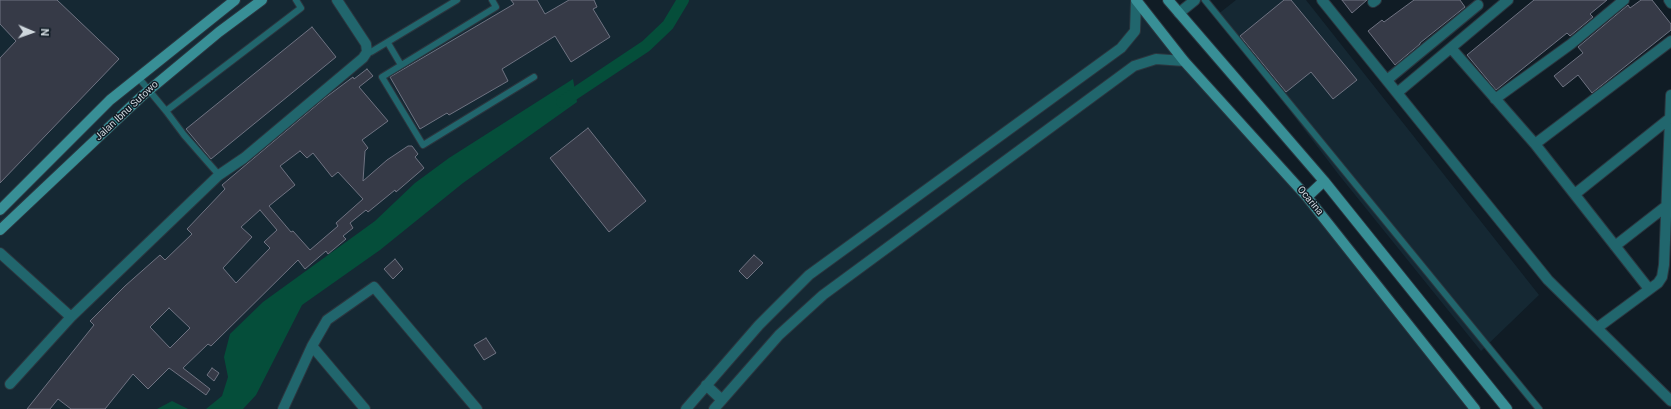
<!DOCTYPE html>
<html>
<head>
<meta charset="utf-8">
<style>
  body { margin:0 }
  #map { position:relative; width:1671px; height:409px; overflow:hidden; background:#101c25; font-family:Roboto,sans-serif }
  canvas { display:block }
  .north { position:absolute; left:12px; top:12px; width:40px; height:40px; -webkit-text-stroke:3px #101c25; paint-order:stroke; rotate:92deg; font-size:11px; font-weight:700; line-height:16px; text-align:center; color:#d0d8de }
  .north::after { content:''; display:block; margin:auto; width:14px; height:18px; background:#d0d8de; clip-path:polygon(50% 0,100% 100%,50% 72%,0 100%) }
</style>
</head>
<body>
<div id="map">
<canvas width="1671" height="409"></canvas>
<div class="north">N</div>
</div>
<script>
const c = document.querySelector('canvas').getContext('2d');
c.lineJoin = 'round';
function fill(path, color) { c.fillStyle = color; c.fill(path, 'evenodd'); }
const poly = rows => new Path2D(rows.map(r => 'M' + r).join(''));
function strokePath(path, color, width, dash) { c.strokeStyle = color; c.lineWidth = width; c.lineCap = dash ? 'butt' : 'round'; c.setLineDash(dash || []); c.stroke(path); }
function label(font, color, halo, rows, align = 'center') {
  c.font = font + ' Roboto,sans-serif'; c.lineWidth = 3; c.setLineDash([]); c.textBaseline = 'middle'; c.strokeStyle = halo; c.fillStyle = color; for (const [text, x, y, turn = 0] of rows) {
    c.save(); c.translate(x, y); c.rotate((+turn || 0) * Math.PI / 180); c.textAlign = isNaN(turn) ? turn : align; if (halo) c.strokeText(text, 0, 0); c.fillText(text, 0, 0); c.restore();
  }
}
fill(poly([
  [0,0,1136,0,1307,197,1475,409,0,409],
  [1236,0,1306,0,1539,295,1481,351,1339,175,1217,15]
]), '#152833');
fill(poly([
  [573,79,577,102,463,183,380,250,302,305,256,395,243,409,206,409,222,396,228,377,224,357,230,334,263,302,375,221,415,183,449,158],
  [172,401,188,409,157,409]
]), '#054e3a');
strokePath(poly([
  [562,102,646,46,668,25,683,0]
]), '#054e3a', 12);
const building = poly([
  [0,0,57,0,119,59,0,183,0,58,16,41,0,24,0,0],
  [511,0,537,0,545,14,569,0,594,0,597,7,593,9,610,37,571,62,555,36,502,69,508,81,449,115,447,113,420,129,390,77,514,4,511,0],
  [1284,0,1291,0,1357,80,1333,99,1311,72,1286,92,1240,36,1284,0],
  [1342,0,1367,0,1352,13,1342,0],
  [1414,0,1460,0,1465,7,1420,43,1420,44,1395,65,1368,31,1382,20,1384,22,1414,0],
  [1534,0,1607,0,1590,14,1593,17,1570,36,1567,33,1496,90,1467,55,1534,0],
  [1641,0,1652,0,1671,24,1671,30,1592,93,1578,75,1563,87,1554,76,1583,53,1578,47,1628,5,1630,8,1641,0],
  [312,27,336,57,211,159,186,129,312,27],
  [367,69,373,76,359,87,388,121,362,140,368,148,365,151,363,181,387,160,408,146,412,146,418,154,415,157,424,168,396,192,395,190,368,212,366,210,350,223,353,228,343,236,346,239,328,254,326,251,305,269,298,260,211,346,208,344,183,368,210,389,206,395,169,368,148,389,133,374,105,409,71,409,58,399,50,409,27,409,94,325,90,321,125,286,160,255,165,260,192,234,187,229,225,189,222,185,325,98,353,77,354,79,367,69],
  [300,151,307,158,313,153,332,177,338,172,363,199,336,223,338,226,310,250,293,231,291,232,269,206,295,185,280,166,300,151],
  [260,210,277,230,264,242,270,248,236,283,223,268,252,237,241,227,260,210],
  [169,308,190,328,170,348,150,327,169,308],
  [588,128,646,201,609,232,550,158,588,128],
  [754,255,763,263,747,279,739,271,754,255],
  [395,259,403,269,393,279,384,269,395,259],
  [486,338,496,353,484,360,474,345,486,338],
  [212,368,219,373,214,381,207,375,212,368]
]);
fill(building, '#363a47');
strokePath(building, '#6f7382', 1);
const lane = poly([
  [492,0,496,7,382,77,423,145,534,77],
  [1205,0,1539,409],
  [388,43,401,65],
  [367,52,371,52,457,0],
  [138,77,166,111],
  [219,175,184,135,166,111,301,8,296,0]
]);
const street = poly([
  [1322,0,1548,280,1671,401],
  [1669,0,1671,3],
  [1373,2,1376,0],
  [1179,13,1195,0],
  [1451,48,1535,144,1649,289],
  [1387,80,1478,5],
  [1397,93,1508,0],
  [1495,99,1571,44,1624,0],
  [1535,144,1671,41],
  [1575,194,1669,119],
  [1615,246,1665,207],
  [0,253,71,317],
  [1597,328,1658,283,1662,277,1664,265,1671,95],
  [312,346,365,409],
  [10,384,71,317,219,175,244,158,363,58,367,52,366,44,337,0],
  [706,385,722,400],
  [283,409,312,346,327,320,374,287,477,409],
  [686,409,759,325,809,275,1121,48,1135,31,1136,1],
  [714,409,779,335,823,295,1134,66,1156,59,1184,61]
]);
const secondary = poly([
  [1136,0,1184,61,1307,197,1475,409],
  [1168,0,1324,181,1507,409],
  [1307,197,1324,181],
  [0,210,110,100,235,0],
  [0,230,142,96,219,32,262,0]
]);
strokePath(lane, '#2b363f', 8);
strokePath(street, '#2b363f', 12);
strokePath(secondary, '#2b363f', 12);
strokePath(lane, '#21666d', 6);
strokePath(street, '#21666d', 10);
strokePath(secondary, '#388f96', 10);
label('10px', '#d0d8de', '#101c25', [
  ["Jalan Ibnu Sutowo",127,111,-43],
  ["Ocarina",1310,201,50]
]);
</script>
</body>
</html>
